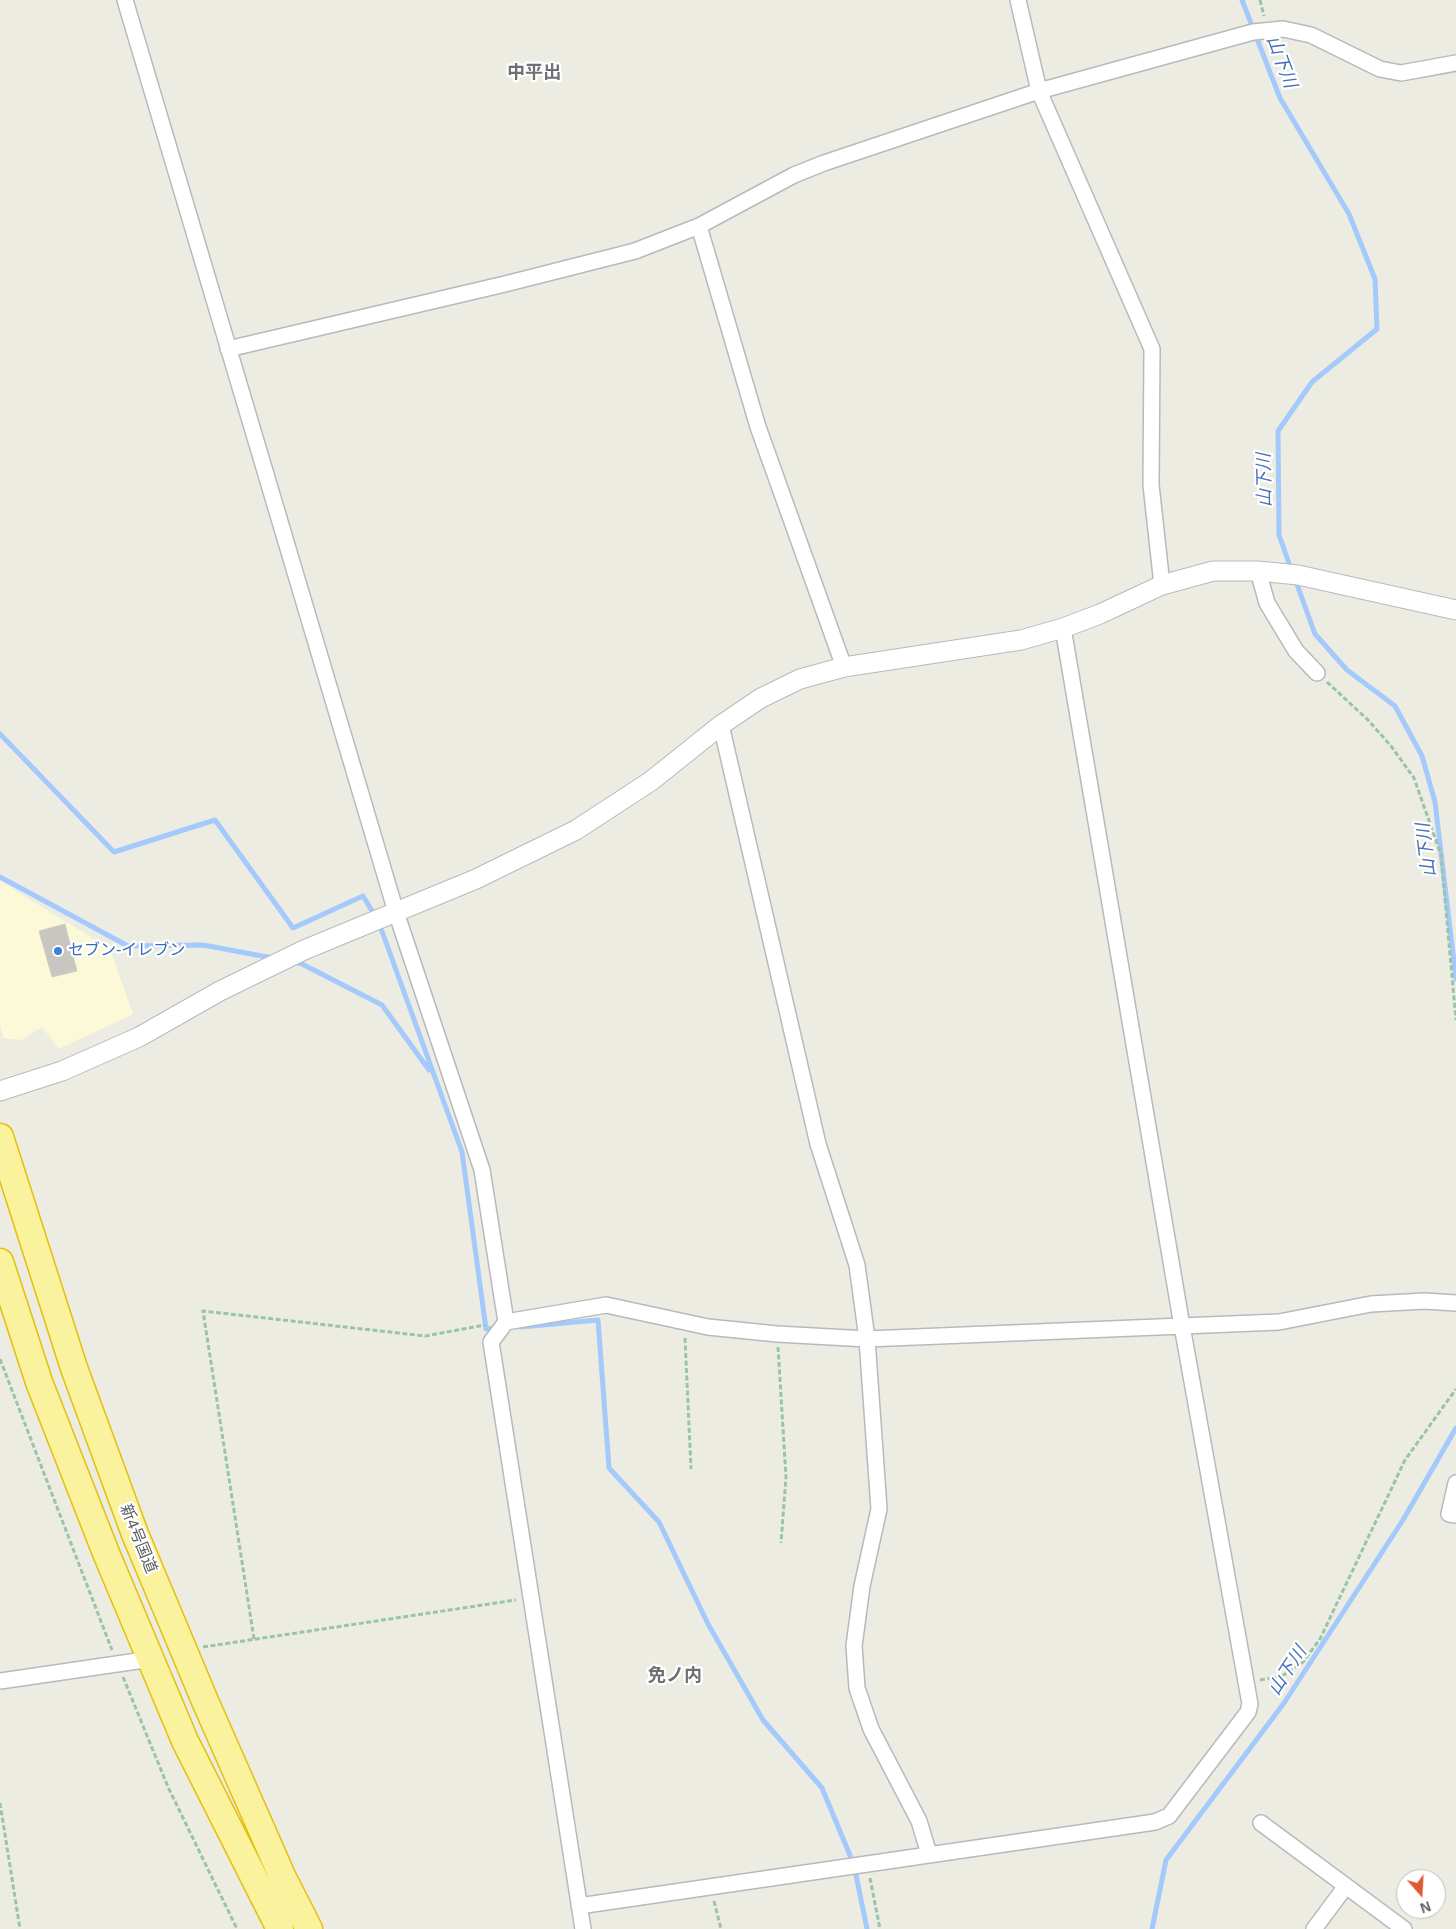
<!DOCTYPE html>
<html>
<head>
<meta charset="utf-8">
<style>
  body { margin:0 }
  #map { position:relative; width:1456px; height:1929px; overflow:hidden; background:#edece2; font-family:Helvetica,sans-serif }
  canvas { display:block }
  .north { position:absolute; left:1396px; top:1869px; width:50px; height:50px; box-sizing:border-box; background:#fff; border:1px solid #bdbec0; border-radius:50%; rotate:161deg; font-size:14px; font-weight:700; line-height:20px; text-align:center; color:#5b5d62 }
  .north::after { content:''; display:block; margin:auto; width:18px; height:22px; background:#e15934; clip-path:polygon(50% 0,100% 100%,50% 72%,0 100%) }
</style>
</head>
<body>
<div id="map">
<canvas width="1456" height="1929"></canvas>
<div class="north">N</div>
</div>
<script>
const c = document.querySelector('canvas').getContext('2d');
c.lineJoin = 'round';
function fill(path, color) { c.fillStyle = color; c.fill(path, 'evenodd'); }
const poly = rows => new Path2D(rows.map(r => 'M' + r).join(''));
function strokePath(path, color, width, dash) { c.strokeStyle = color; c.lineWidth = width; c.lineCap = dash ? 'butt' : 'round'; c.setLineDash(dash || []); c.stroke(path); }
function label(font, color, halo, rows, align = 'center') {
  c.font = font + ' Helvetica,"Noto Sans JP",sans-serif'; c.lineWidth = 4.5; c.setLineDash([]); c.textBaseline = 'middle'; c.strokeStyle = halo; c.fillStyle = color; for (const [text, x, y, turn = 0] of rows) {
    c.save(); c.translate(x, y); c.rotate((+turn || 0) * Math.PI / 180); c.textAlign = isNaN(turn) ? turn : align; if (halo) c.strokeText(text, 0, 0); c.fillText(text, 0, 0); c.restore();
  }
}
fill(poly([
  [0,881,110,949,133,1014,59,1049,42,1027,22,1040,3,1038,0,1024]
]), '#fcf9d8');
strokePath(poly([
  [1242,0,1280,98,1349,214,1375,279,1377,329,1312,382,1278,431,1279,535,1291,569],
  [1295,579,1315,634,1347,670,1395,706,1422,756,1435,802,1456,979],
  [0,734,114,852,215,820,293,928,363,896,375,916],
  [0,877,128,946,203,945,273,958],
  [379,923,462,1152,486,1329,497,1328],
  [294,962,302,964,382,1005,429,1070],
  [521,1327,598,1320,609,1468,659,1522,708,1624,763,1720,822,1788,854,1865,867,1929],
  [1152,1929,1166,1860,1284,1703,1403,1520,1456,1428]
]), '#a4c9fb', 5);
const building = poly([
  [65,924,77,971,52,977,39,931,65,924]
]);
fill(building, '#c8c6c0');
strokePath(building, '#d1cec1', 1);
const minor = poly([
  [125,0,396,912,482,1170,506,1322,491,1342,583,1929],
  [1018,0,1039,91,1152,349,1151,485,1162,585],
  [699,226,758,427,844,667],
  [228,349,505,284,635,251,699,226,794,175,824,163,1039,91,1253,32,1283,29,1311,35,1380,69,1401,73,1456,63],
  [1258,571,1267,603,1296,651,1317,673],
  [721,725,818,1144,857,1265,867,1339,879,1509,862,1586,854,1646,857,1688,871,1729,919,1821,929,1854],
  [506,1322,606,1305,708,1327,777,1334,867,1339,1279,1322,1371,1304,1424,1301,1456,1303],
  [1456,1483,1449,1514,1456,1515],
  [0,1681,151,1659],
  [1261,1823,1404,1929],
  [579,1906,1155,1822,1169,1816,1248,1712,1250,1704,1182,1326,1063,628],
  [1314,1929,1346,1886]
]);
const tertiary = poly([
  [0,1091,62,1071,139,1037,220,991,304,950,476,879,576,830,651,781,721,725,761,698,800,679,844,667,1021,640,1063,628,1100,614,1162,585,1213,571,1258,571,1298,575,1456,610]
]);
const trunk = poly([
  [0,1137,74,1368,135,1534,205,1701,283,1878,309,1929],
  [0,1262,39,1382,106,1553,185,1741,280,1929]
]);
strokePath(minor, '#b8b9be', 18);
strokePath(tertiary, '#b8b9be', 21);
strokePath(trunk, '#e5bf0a', 29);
strokePath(poly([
  [1260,0,1264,16],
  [1327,682,1368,720,1391,746,1414,778,1441,855,1456,1020],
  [685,1338,691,1469],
  [778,1347,786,1477,781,1543],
  [0,1359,112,1650],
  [254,1639,203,1311,425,1336,485,1325],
  [203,1647,516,1600],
  [123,1677,168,1787,237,1929],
  [1260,1680,1282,1676,1303,1662,1320,1639,1405,1460,1456,1389],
  [0,1803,20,1929],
  [870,1878,880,1929],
  [714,1901,721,1929]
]), '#99c4ab', 3, [5, 2.5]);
strokePath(minor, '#fff', 15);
strokePath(tertiary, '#fff', 19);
strokePath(trunk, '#faf29c', 26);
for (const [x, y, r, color] of [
  [58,951,5,"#3f7fe0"]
]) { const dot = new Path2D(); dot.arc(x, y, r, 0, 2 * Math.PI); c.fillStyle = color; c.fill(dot); strokePath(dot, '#fff', 2); }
label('16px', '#366cbe', '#fff', [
  ["セブン-イレブン",68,951]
], 'left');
label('16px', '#5b5d62', '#fff', [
  ["新4号国道",138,1539,68]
]);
label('italic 18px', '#4871bd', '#fff', [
  ["山下川",1281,62,69],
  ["山下川",1265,480,-91],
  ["山下川",1427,850,-97],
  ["山下川",1288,1671,-57]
]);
label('bold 18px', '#6c6f74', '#fff', [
  ["中平出",534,73],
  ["免ノ内",675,1676]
]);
</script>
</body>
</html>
